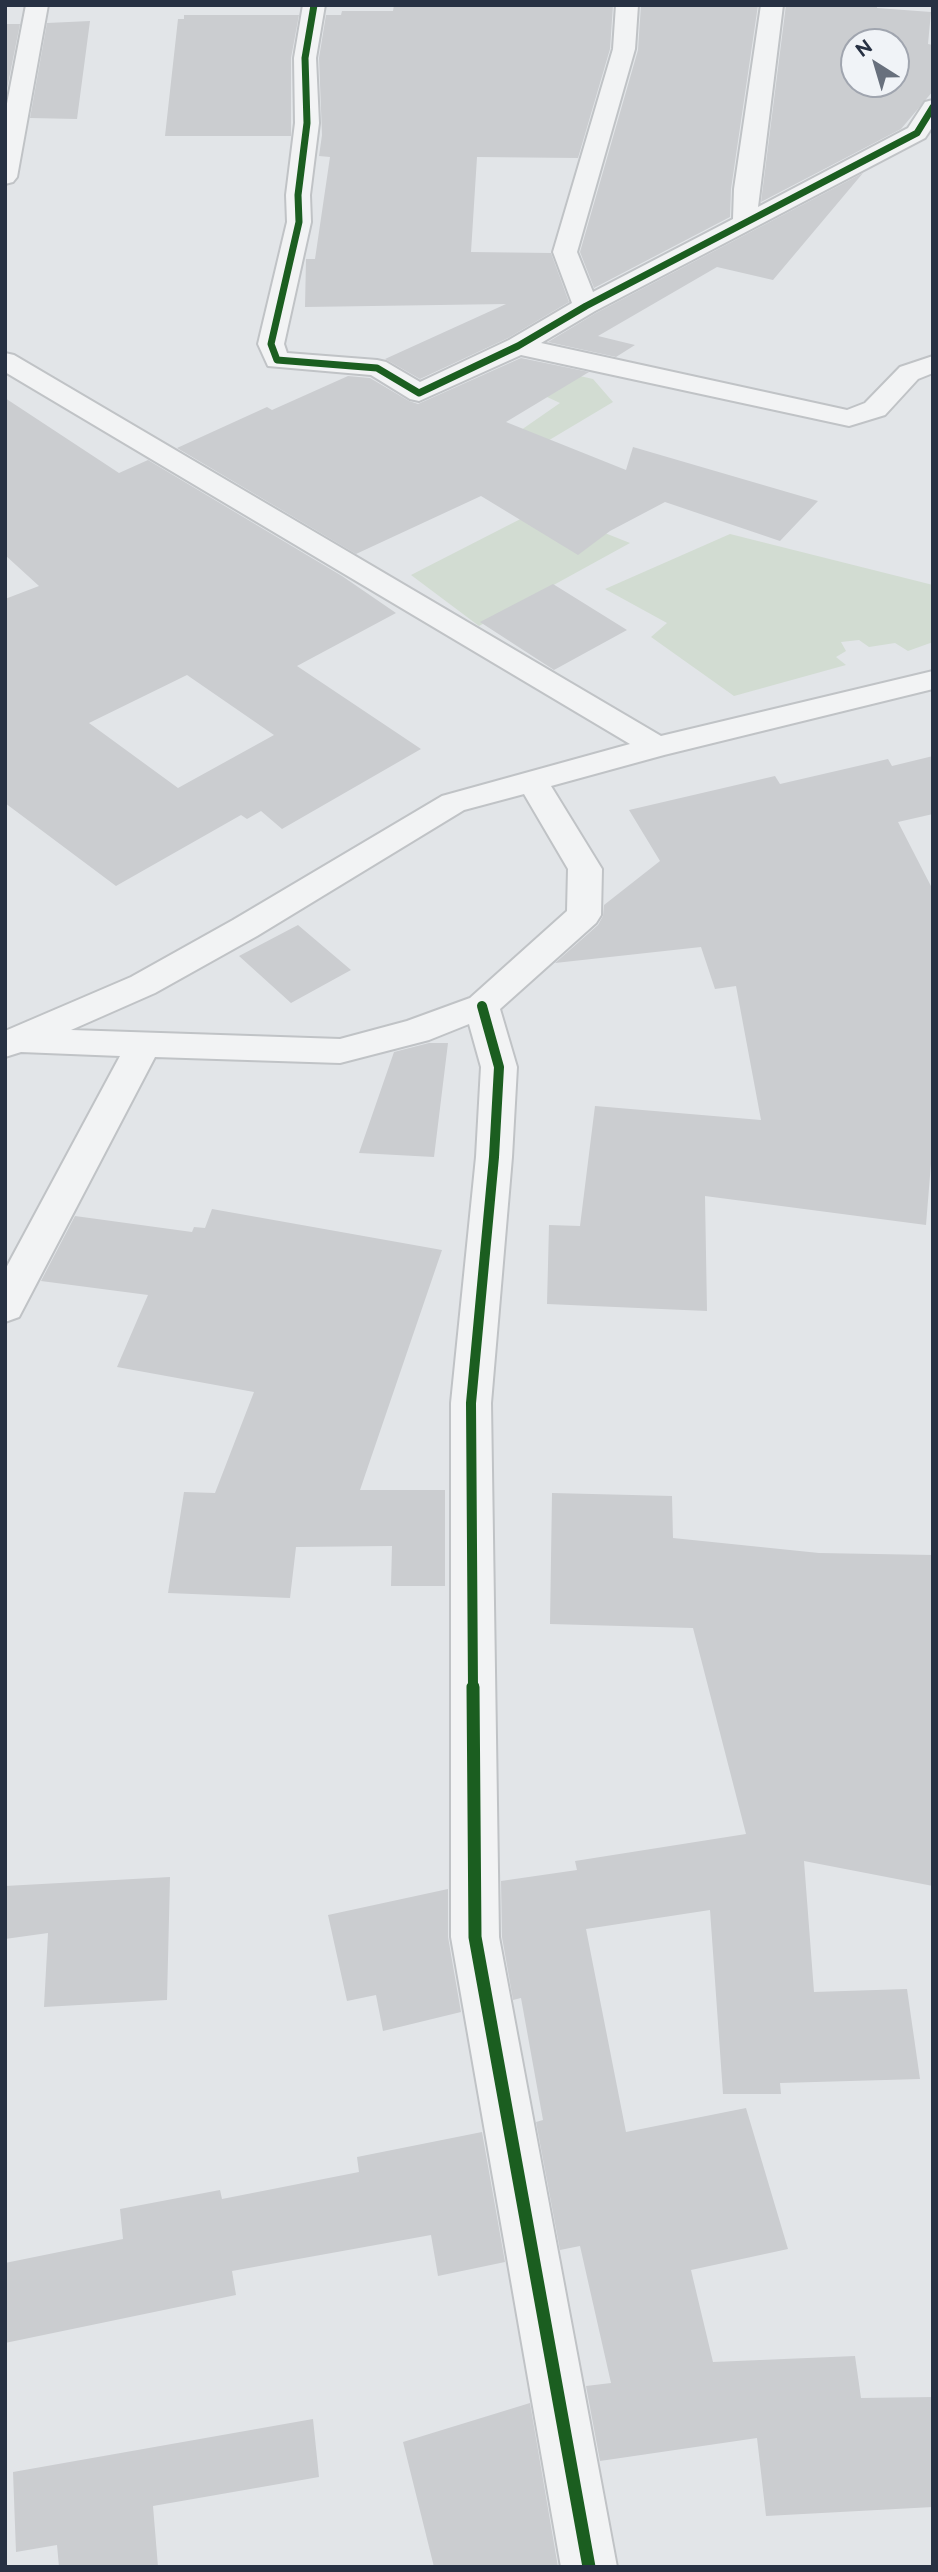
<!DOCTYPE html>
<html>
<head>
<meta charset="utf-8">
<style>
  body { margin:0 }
  #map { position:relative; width:938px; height:2572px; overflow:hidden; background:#e2e5e8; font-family:Raleway,sans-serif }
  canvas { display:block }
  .frame { position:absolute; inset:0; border:7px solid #273143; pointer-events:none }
  .north { position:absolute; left:840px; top:28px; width:70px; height:70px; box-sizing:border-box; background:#f0f3f7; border:2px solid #a0a5af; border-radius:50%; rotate:323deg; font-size:19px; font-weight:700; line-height:28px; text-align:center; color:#273143 }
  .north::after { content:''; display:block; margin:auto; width:24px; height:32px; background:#68707d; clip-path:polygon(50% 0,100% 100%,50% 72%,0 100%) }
</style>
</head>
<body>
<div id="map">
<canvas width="938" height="2572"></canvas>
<div class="frame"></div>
<div class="north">N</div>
</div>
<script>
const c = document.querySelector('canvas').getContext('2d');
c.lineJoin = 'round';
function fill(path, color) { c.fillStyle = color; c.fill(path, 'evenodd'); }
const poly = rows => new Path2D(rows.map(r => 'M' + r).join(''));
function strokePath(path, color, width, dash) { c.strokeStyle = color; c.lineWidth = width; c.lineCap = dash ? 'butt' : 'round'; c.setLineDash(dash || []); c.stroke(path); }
fill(poly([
  [545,368,593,379,613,402,494,473,511,437,560,403,519,384],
  [542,508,630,543,479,626,411,575],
  [730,534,933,585,933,642,908,651,895,643,869,647,859,640,841,642,846,651,836,657,846,665,734,696,651,637,667,623,605,589]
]), '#d2dcd2');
fill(poly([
  [394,5,613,5,610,49,578,158,477,157,471,252,551,253,569,302,508,338,420,379,385,359,506,304,305,307,306,259,315,259,330,157,319,156,322,135,319,58,326,15,341,15,342,11,393,11],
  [641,5,758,5,731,189,730,217,594,288,580,252,638,50],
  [786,5,877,5,877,8,931,12,928,44,933,45,933,91,901,129,761,202],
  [854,42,896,42,896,84,854,84],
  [184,15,299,15,291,58,291,136,165,136,178,19,184,19],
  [90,21,77,119,30,118,47,23],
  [5,24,20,24,5,99],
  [863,173,773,280,717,267,598,336,635,345,616,357,548,342,596,313],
  [521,358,589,372,506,422,626,470,633,447,818,501,780,541,665,502,610,531,578,555,481,496,356,554,177,448,267,407,272,410,348,376,370,378,409,401,418,404],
  [5,398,119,473,148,460,342,576,396,613,297,666,421,749,282,829,261,811,247,819,241,815,116,886,5,803,5,599,39,586,5,555],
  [187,675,274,735,178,788,89,723],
  [553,584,627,630,554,670,480,622],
  [933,756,933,814,898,822,933,890,933,1139,926,1225,705,1196,707,1311,547,1304,549,1225,580,1226,595,1106,761,1120,736,986,715,989,701,947,555,963,598,925,603,916,604,905,660,861,629,810,775,776,780,784,888,759,892,766],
  [298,925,351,970,291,1003,239,956],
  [429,1043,448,1043,434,1157,359,1153,394,1052],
  [212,1209,442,1250,360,1490,445,1490,445,1586,391,1586,392,1546,296,1547,290,1598,168,1593,184,1492,215,1493,254,1392,117,1367,148,1295,41,1281,75,1216,192,1232,194,1227,205,1228],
  [552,1493,672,1496,673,1538,819,1553,933,1555,933,1886,804,1861,814,1992,907,1989,920,2079,780,2083,781,2094,723,2094,710,1910,586,1929,626,2132,746,2108,788,2249,691,2270,713,2362,855,2356,861,2398,933,2397,933,2507,766,2516,757,2438,600,2461,586,2386,611,2383,580,2246,560,2250,536,2122,543,2120,521,1998,513,2000,502,1937,501,1881,577,1870,575,1861,746,1834,693,1628,550,1624],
  [170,1877,167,2000,44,2007,48,1933,5,1939,5,1886],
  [448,1889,448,1937,461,2012,383,2031,376,1995,347,2001,328,1915],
  [482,2132,505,2262,438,2276,431,2235,232,2271,236,2295,5,2343,5,2263,123,2239,120,2209,220,2190,222,2199,359,2172,357,2157],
  [530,2403,558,2567,434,2567,403,2442],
  [313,2419,319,2477,153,2506,158,2567,59,2567,57,2545,16,2552,13,2472]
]), '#cbcdd0');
const minor = poly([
  [26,5,48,5,17,177,13,182,5,184,5,114,26,5],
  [303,5,325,5,316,58,319,123,310,195,311,222,284,344,287,353,377,360,386,362,420,382,509,340,572,303,553,252,613,49,616,5,638,5,635,49,577,252,593,292,733,219,734,189,761,5,783,5,758,207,908,128,925,102,933,100,933,126,925,138,595,311,541,343,847,410,865,403,900,367,933,356,933,373,918,379,885,415,849,426,521,355,419,401,410,399,371,375,268,366,258,344,287,222,286,195,295,123,294,58,303,5],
  [5,353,14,355,661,736,933,671,933,689,664,755,551,786,602,869,601,915,596,923,500,1009,517,1067,512,1157,491,1403,499,1937,617,2567,561,2567,451,1937,451,1403,476,1157,481,1067,469,1024,429,1040,340,1063,155,1057,19,1317,5,1322,5,1270,120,1056,21,1052,5,1057,5,1031,131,977,233,920,442,796,630,744,5,372,5,353],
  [524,794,568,869,567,911,470,998,407,1021,340,1039,71,1030,155,993,257,936,464,810,524,794]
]);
strokePath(minor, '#c0c3c6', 4);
fill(minor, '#f2f3f4');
strokePath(poly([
  [314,5,305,58,307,123,298,195,299,222,271,344,277,360,377,368,419,393,518,346,586,306,917,133,933,107]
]), '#1b5e20', 7);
strokePath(poly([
  [473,1689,471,1403,494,1157,499,1067,482,1006]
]), '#1b5e20', 10);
strokePath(poly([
  [473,1687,475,1937,589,2567]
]), '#1b5e20', 13);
</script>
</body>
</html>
